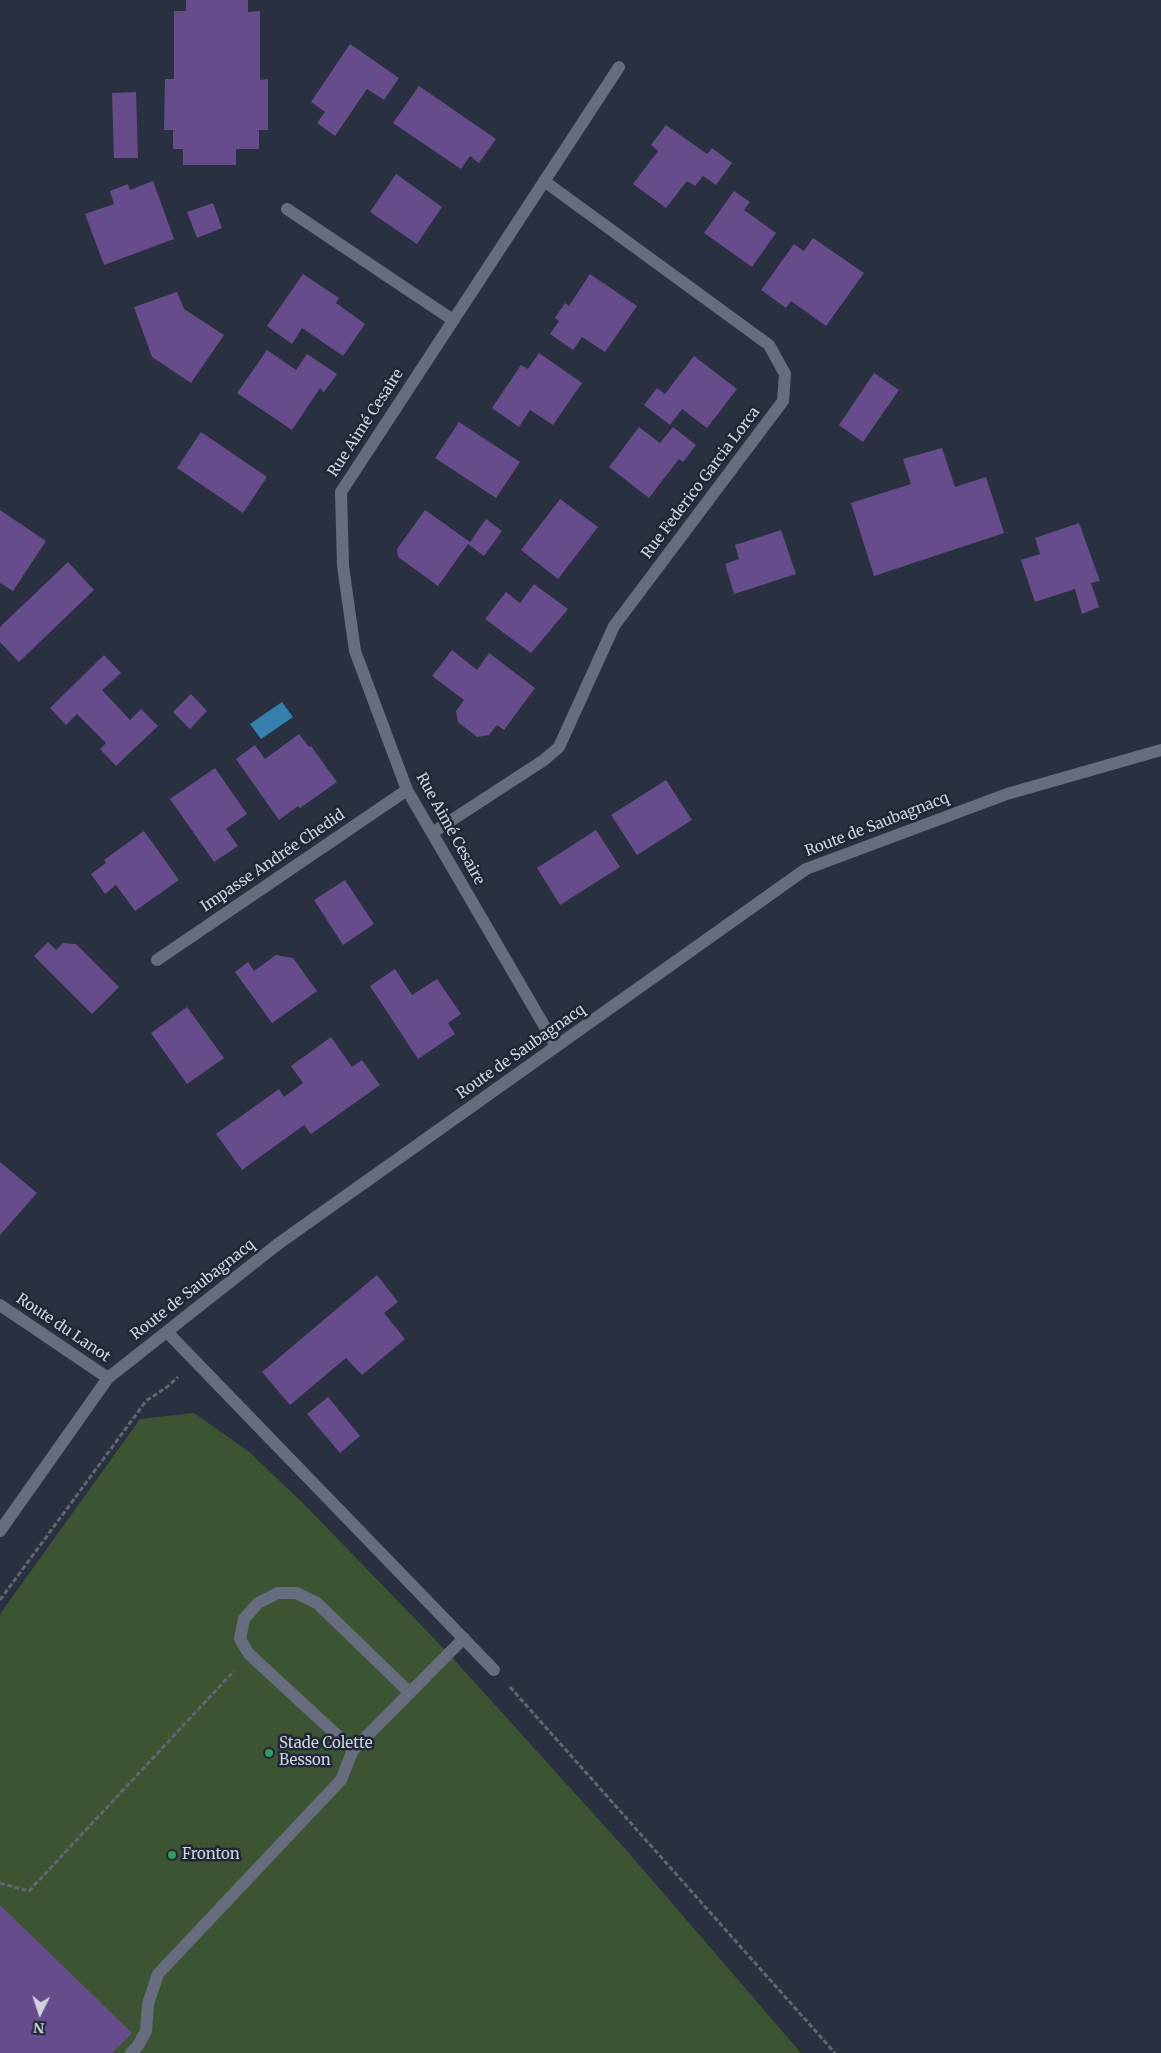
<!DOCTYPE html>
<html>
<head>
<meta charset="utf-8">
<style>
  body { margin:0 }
  #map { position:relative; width:1161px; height:2053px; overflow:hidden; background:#29303f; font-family:Merriweather,serif }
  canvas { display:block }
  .north { position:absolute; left:15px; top:1988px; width:50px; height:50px; -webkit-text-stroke:4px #1f2635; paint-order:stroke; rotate:184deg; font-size:14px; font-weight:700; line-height:20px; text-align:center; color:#cfd4de }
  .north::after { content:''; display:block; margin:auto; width:18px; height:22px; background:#cfd4de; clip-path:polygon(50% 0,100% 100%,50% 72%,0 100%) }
</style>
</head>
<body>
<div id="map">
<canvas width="1161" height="2053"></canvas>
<div class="north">N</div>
</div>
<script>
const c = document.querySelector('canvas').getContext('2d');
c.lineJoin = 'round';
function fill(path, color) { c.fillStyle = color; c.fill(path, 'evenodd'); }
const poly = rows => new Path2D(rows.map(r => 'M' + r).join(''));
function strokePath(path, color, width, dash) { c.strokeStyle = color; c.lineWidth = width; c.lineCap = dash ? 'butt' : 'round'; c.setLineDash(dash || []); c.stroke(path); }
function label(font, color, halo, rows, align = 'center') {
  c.font = font + ' Merriweather,serif'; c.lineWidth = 5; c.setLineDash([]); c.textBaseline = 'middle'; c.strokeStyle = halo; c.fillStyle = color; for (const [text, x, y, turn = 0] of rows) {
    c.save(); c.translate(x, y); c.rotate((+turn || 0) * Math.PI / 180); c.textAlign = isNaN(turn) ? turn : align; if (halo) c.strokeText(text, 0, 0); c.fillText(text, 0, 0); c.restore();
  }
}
fill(poly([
  [194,1413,248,1451,303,1503,449,1654,628,1852,801,2053,0,2053,0,1614,140,1419]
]), '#3c5432');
fill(poly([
  [282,702,293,717,261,739,250,724]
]), '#3580ae');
fill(poly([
  [186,0,248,0,248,12,260,11,260,80,268,79,268,130,259,130,259,149,236,149,236,165,183,165,183,149,173,149,173,130,164,130,165,79,174,79,174,11,186,11],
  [350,44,399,78,384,100,367,89,335,136,317,123,325,112,311,102],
  [419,86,496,139,479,163,470,156,461,169,393,123],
  [136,92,138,158,114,158,112,93],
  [666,125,707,154,712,148,732,163,716,185,703,176,695,186,687,181,666,208,633,184,658,151,651,145],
  [396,174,442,207,417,244,370,212],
  [153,181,174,239,104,265,85,214,114,204,110,191,128,184,130,190],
  [734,191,750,202,744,210,776,233,752,267,704,233],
  [213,203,222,228,197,238,187,212],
  [813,238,864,273,826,326,791,301,786,308,761,290,794,244,804,251],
  [303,274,339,298,336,303,365,324,343,356,302,328,292,344,267,326],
  [590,274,637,306,605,352,582,337,573,350,550,334,559,321,555,318,565,303,569,306],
  [177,292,184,309,224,335,191,383,152,357,134,307],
  [267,350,296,370,307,354,337,374,324,392,320,388,292,430,237,393],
  [539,353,582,383,553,425,530,410,519,427,492,408,521,365,528,369],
  [694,356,737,389,707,428,682,409,670,425,644,405,657,388,665,394],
  [874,373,899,390,863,442,839,425],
  [459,422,520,462,496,498,435,458],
  [639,427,660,443,673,427,696,445,683,462,679,459,649,498,609,467],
  [201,432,267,477,243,513,177,468],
  [942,448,955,487,986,477,1004,533,874,576,851,503,911,484,903,459],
  [560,499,598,527,558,579,521,550],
  [0,510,46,541,13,591,0,583],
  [425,510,470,542,486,519,502,531,484,556,468,544,438,586,398,557,397,549],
  [1079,523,1100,581,1091,583,1099,607,1082,614,1075,589,1035,602,1021,560,1040,554,1035,538],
  [781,530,796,574,734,594,725,564,739,559,735,545],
  [68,562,94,590,19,662,0,642,0,627],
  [534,584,568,609,531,653,485,619,506,592,520,603],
  [452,650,477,670,489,653,535,688,504,730,497,725,489,735,477,737,458,722,456,711,464,700,432,676],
  [104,655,121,673,102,690,130,720,141,709,158,726,116,766,100,749,106,743,77,714,66,725,50,708],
  [191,694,207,711,190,729,173,712],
  [299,734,309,747,311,746,337,782,300,808,298,806,279,820,236,759,255,745,265,759],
  [215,768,247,814,226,829,238,846,214,862,170,799],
  [666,780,692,820,637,855,611,815],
  [596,830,620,867,560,905,537,868],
  [144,831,179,880,135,911,116,885,105,894,91,874,106,863,104,860],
  [345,880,374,924,343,945,314,900],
  [48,942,56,950,63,943,76,944,119,987,92,1014,34,956],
  [276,955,293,958,317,991,272,1023,235,972,248,962,254,971],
  [395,969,412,995,437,979,461,1014,448,1023,455,1034,418,1059,370,986],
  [187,1007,224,1058,187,1084,151,1033],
  [331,1037,352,1067,362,1060,380,1085,311,1134,304,1125,242,1170,216,1134,279,1089,284,1097,303,1083,291,1066],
  [0,1162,37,1193,0,1235],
  [377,1275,398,1302,384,1313,405,1339,362,1375,346,1358,290,1405,262,1372],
  [328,1397,360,1436,340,1453,307,1414],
  [0,1905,132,2033,112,2053,0,2053]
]), '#664c8a');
strokePath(poly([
  [0,1600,146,1401,167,1387,178,1377],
  [510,1687,835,2053],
  [0,1883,29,1891,234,1671]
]), '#606673', 3, [5, 2.5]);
strokePath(poly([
  [167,1332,494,1670],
  [353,1750,249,1654,240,1639,244,1619,258,1603,278,1593,296,1593,317,1603,410,1693],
  [131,2053,137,2047,146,2031,148,2004,158,1974,341,1780,353,1750,464,1638]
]), '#656d7e', 12);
strokePath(poly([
  [287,209,453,320],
  [432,833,544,760,559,747,614,626,783,401,785,374,769,345,544,181],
  [157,960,407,790],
  [556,1046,407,790,355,651,343,566,341,492,619,67],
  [0,1305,108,1378],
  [0,1531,108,1378,278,1244,806,869,1007,794,1161,750]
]), '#656d7e', 12);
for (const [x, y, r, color] of [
  [269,1753,5,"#2e9e5b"],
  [172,1855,5,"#2e9e5b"]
]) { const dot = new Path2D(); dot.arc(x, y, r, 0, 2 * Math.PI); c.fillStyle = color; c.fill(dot); strokePath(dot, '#1f2635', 2); }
label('15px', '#cfd4de', '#1f2635', [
  ["Rue Aimé Cesaire",366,423,-57],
  ["Rue Federico Garcia Lorca",701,483,-53],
  ["Route de Saubagnacq",877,825,-21],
  ["Rue Aimé Cesaire",450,829,61],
  ["Impasse Andrée Chedid",273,861,-34],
  ["Route de Saubagnacq",521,1052,-35],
  ["Route de Saubagnacq",193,1290,-38],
  ["Route du Lanot",63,1328,34]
]);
label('15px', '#cfd4de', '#1f2635', [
  ["Stade Colette",279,1744],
  ["Besson",279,1761],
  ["Fronton",182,1855]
], 'left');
</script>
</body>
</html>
